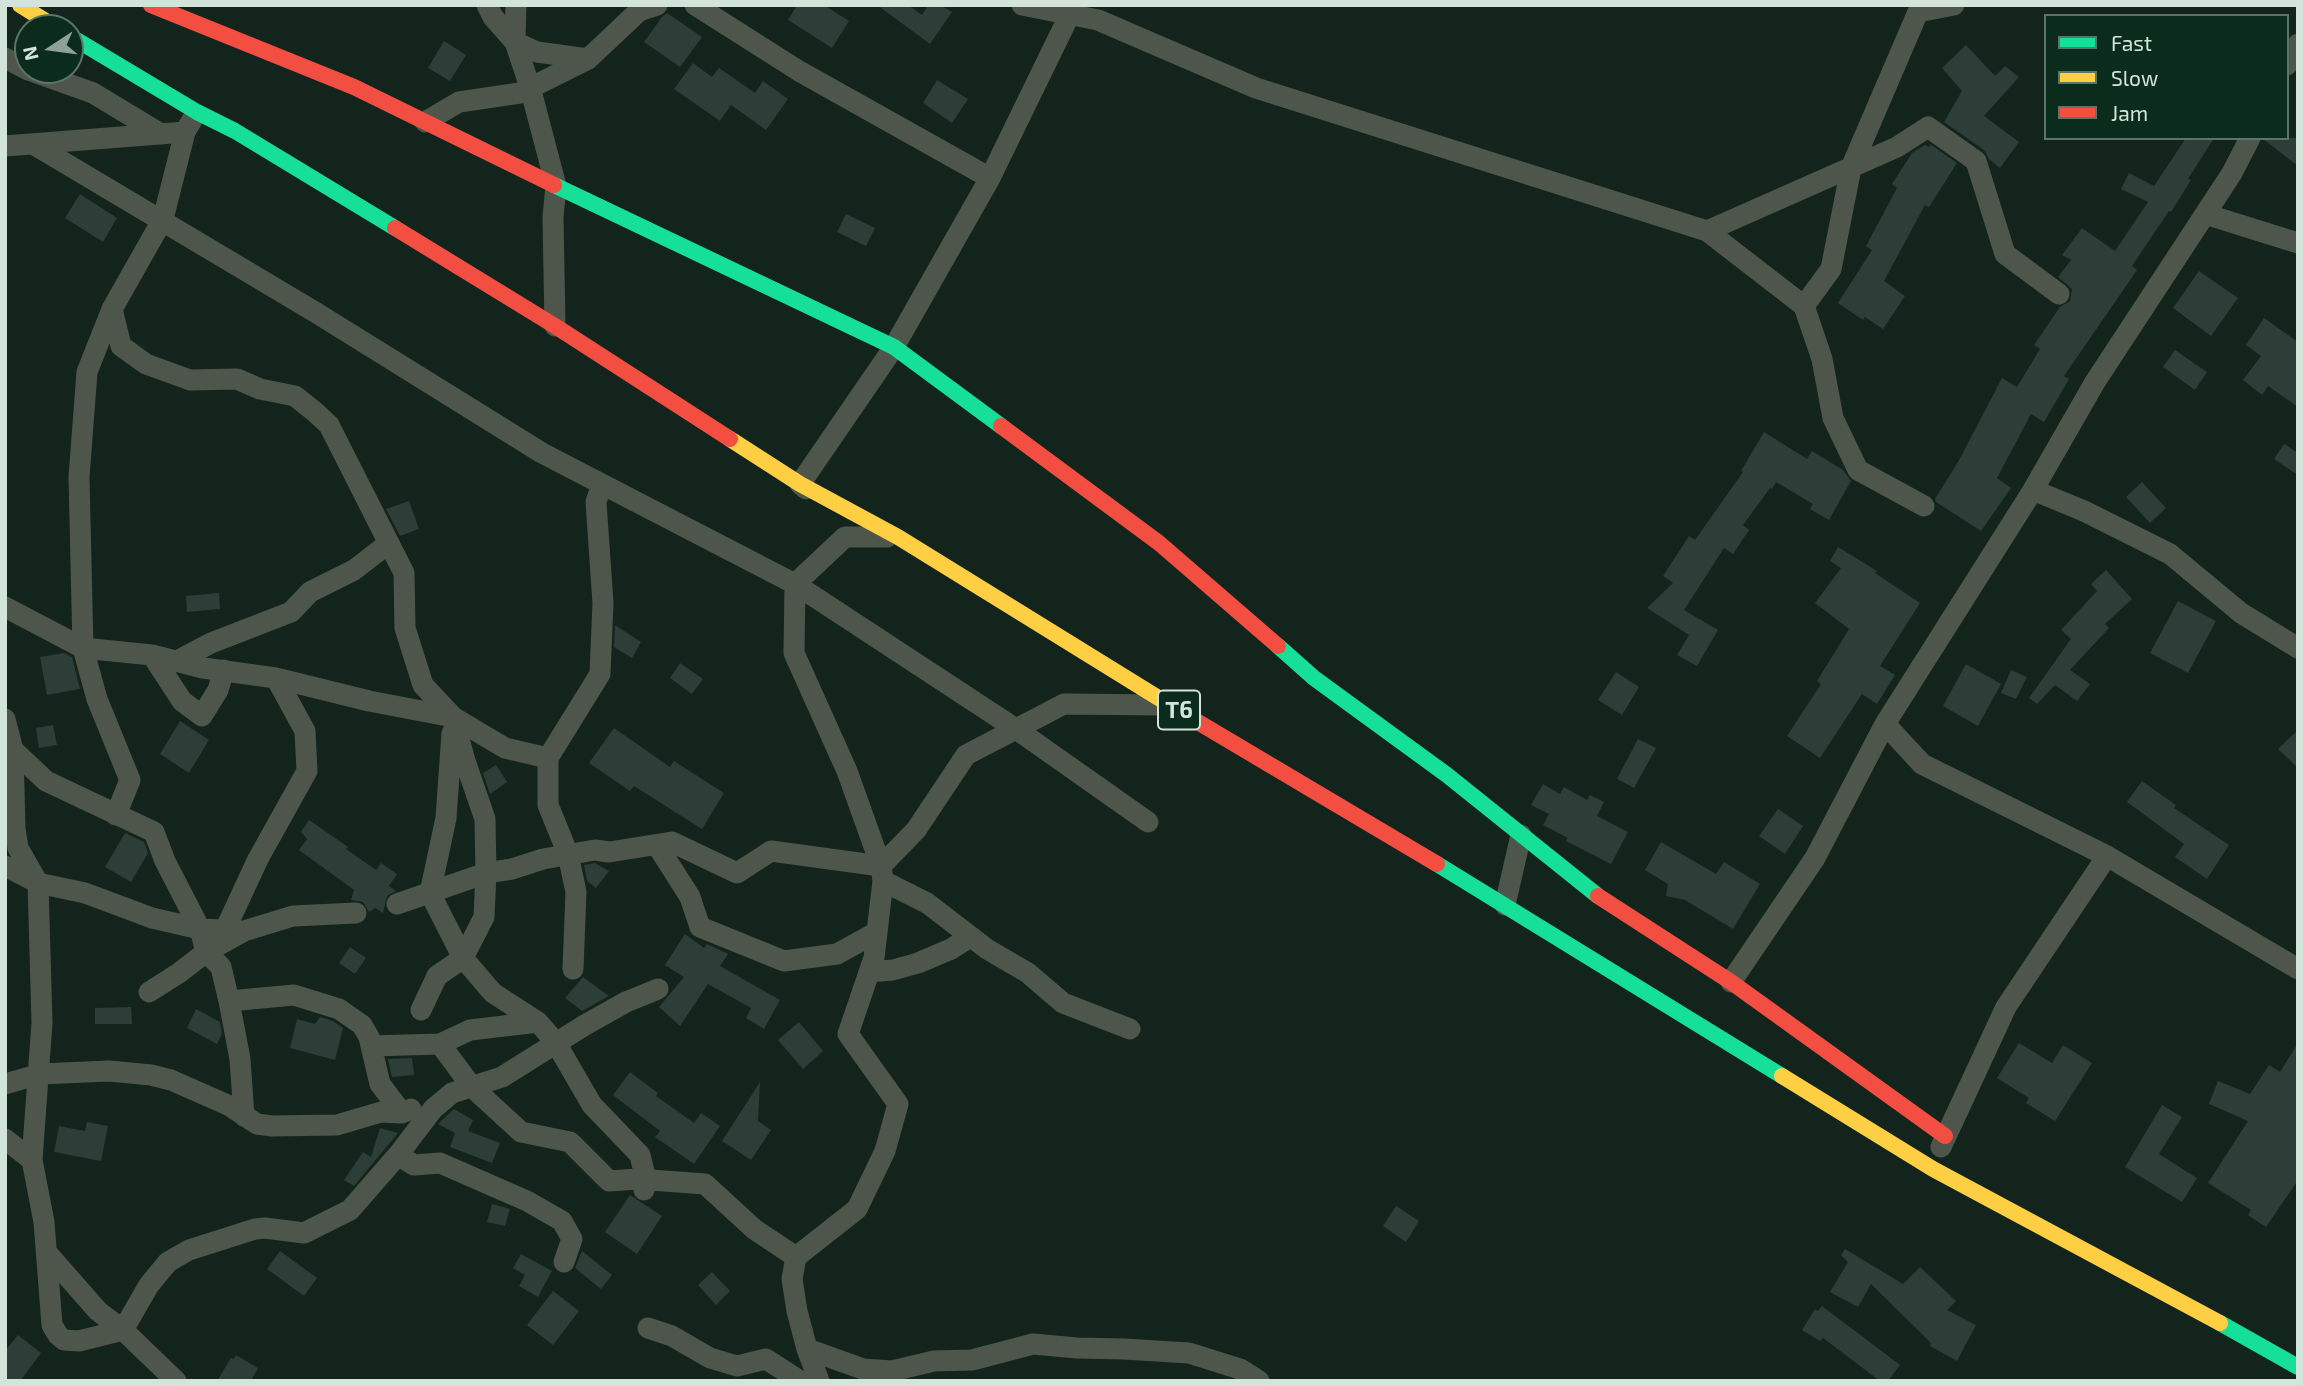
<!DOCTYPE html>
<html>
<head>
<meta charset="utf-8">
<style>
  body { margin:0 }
  #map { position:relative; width:2303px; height:1386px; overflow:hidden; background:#13241c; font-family:"Exo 2",sans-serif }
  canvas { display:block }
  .frame { position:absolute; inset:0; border:7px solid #d3e5da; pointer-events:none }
  .legend { position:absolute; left:2044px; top:14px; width:245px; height:126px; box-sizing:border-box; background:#0b2c1c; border:2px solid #5b7668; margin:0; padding:9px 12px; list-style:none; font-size:21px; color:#d3e5da }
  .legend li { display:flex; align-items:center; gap:14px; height:35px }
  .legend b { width:35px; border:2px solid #5b7668 }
  .north { position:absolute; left:14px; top:14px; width:70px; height:70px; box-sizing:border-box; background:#0b2c1c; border:2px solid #5b7668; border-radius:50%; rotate:257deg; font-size:19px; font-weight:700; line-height:28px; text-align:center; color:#d3e5da }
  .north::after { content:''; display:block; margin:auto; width:24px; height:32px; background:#90a198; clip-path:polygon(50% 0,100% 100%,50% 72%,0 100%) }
</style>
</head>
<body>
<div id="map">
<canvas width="2303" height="1386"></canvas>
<div class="frame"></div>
<ul class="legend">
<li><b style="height:9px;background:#16e098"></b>Fast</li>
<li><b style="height:9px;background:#ffcf43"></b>Slow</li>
<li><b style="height:9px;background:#f24e42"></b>Jam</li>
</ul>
<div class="north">N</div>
</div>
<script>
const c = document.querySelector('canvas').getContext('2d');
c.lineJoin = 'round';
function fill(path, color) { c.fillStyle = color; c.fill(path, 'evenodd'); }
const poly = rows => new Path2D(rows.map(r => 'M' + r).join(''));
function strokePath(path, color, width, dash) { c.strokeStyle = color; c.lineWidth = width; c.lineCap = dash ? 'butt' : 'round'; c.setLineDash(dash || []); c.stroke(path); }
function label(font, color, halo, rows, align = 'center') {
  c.font = font + ' "Exo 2",sans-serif'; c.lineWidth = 7; c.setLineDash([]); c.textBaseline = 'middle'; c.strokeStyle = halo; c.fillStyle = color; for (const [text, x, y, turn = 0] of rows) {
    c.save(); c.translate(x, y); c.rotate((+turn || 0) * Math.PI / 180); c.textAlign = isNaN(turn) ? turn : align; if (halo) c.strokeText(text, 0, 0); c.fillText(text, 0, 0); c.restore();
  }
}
fill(poly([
  [797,5,824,5,849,21,832,48,788,20],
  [877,5,908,5,922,15,928,5,940,5,952,12,930,44],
  [667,13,702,37,680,67,644,42,662,17],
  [444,41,466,55,450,81,428,68],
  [1966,45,1995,76,2005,66,2019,77,1984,116,2019,142,2000,168,1989,159,1984,150,1944,122,1962,91,1942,68],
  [693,63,712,77,719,68,755,93,763,81,788,99,766,130,731,105,720,121,674,89],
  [937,80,968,99,952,123,923,103],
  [2186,138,2214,138,2188,179,2191,180,2171,212,2169,211,2132,266,2137,270,2064,376,2069,379,2044,422,2031,414,1997,478,2011,488,1981,531,1936,502,1935,499,1958,462,2002,378,2017,387,2040,349,2034,345,2060,307,2070,301,2072,289,2058,277,2071,260,2062,255,2082,228,2115,251,2148,202,2121,189,2129,173,2154,186],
  [2263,138,2298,138,2298,166,2263,139],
  [1930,144,1957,163,1929,207,1925,205,1884,281,1905,296,1883,329,1865,317,1863,320,1838,303,1872,250,1866,246,1897,188,1892,184,1912,153,1925,145,1929,147],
  [80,194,117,218,103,242,65,218],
  [846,214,875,228,866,246,837,232],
  [2199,271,2238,298,2211,336,2173,308],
  [2264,318,2298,342,2298,407,2268,386,2262,395,2243,380,2261,356,2246,345],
  [2175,350,2207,372,2195,390,2163,367],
  [1764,432,1807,459,1812,451,1843,470,1851,481,1829,520,1810,509,1813,504,1776,482,1772,489,1770,488,1743,525,1749,530,1733,554,1724,548,1684,610,1718,630,1697,666,1677,655,1689,635,1647,608,1673,583,1663,576,1689,536,1695,540,1743,472,1741,471],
  [2284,444,2298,453,2298,475,2274,459],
  [2142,482,2166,508,2150,523,2126,497],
  [409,501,419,529,400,536,386,509],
  [1838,547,1877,571,1875,573,1920,603,1880,666,1895,675,1877,704,1862,694,1820,758,1787,736,1821,684,1817,681,1849,629,1815,603,1841,568,1830,561],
  [2106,570,2132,599,2105,624,2109,628,2070,670,2090,684,2077,701,2055,685,2037,704,2029,698,2071,639,2061,630,2097,591,2091,584],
  [219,593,220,609,187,612,186,596],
  [2178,601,2216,621,2188,673,2150,653],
  [615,625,641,642,632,658,614,647],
  [64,653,72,657,80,689,47,695,40,657],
  [680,663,703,679,692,694,670,678],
  [1966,664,2001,684,1978,726,1943,706],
  [2011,670,2027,677,2016,699,2001,693],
  [1616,672,1639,687,1622,715,1598,700],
  [180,721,209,740,189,773,160,754],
  [53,725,57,745,39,748,36,728],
  [614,728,670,767,674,761,724,793,702,829,634,786,630,791,589,763],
  [2298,730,2298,768,2278,749],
  [1638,739,1656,748,1634,788,1617,779],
  [496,765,507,782,490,794,483,773],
  [2142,781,2176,805,2174,808,2229,845,2207,879,2175,857,2184,844,2127,802],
  [1543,784,1560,794,1564,787,1587,800,1590,795,1604,802,1597,816,1628,832,1611,864,1566,841,1568,838,1543,825,1549,814,1531,805],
  [1778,809,1803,826,1785,854,1759,836],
  [309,820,348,847,346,849,376,870,381,863,397,874,389,886,396,891,387,896,383,913,375,908,369,912,363,902,351,900,354,890,299,850,307,839,301,832],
  [125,833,144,842,148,853,131,882,105,867],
  [1661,842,1716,874,1724,862,1760,884,1733,929,1685,900,1666,896,1668,884,1645,870],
  [595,863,609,871,596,888,587,881,584,865],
  [685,934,704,948,707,944,728,954,720,966,780,1000,764,1029,746,1018,751,1008,708,984,680,1026,659,1007,684,977,665,965],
  [350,947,366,958,355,974,339,963],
  [583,977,609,996,582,1011,565,998],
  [131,1007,132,1024,95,1024,95,1008],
  [196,1009,220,1022,222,1034,217,1044,187,1028],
  [320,1017,333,1021,343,1028,335,1060,290,1048,297,1019,315,1024],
  [799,1022,823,1051,803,1069,778,1040],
  [2019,1043,2052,1063,2063,1045,2092,1063,2055,1121,2026,1103,2029,1098,1997,1078],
  [2298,1043,2298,1180,2266,1227,2248,1215,2251,1210,2208,1183,2248,1121,2209,1104,2218,1081,2250,1094,2269,1065,2280,1072],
  [412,1058,414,1075,392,1077,388,1059],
  [630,1072,658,1093,656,1096,694,1123,701,1113,720,1126,694,1164,655,1137,660,1131,613,1095],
  [760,1082,758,1121,771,1130,751,1160,722,1141],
  [2162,1105,2182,1117,2159,1154,2197,1178,2182,1202,2125,1167],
  [454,1109,473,1120,468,1131,500,1143,492,1163,450,1147,455,1133,438,1124],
  [87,1122,108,1126,101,1161,54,1152,59,1126,85,1131],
  [380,1128,398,1133,354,1186,344,1180,363,1152,371,1157],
  [630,1195,662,1216,637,1254,605,1232],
  [492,1204,510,1209,505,1226,487,1222],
  [1396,1206,1419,1221,1406,1242,1383,1226],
  [1845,1249,1903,1284,1920,1267,1956,1301,1947,1310,1976,1325,1957,1361,1930,1346,1931,1343,1871,1284,1858,1307,1830,1292,1848,1262,1841,1255],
  [280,1251,317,1278,304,1296,267,1269],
  [582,1251,612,1275,601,1289,575,1268],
  [521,1254,552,1271,538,1297,519,1286,525,1275,513,1268],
  [712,1272,730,1291,716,1305,698,1285],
  [553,1291,579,1311,553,1345,527,1325],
  [1822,1306,1900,1365,1888,1381,1880,1381,1823,1338,1820,1341,1802,1330,1815,1309,1818,1311],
  [18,1335,41,1353,20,1381,5,1381,5,1351],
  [236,1355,258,1368,251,1381,217,1381,231,1358,234,1359]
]), '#2d3d38');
strokePath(poly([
  [487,5,493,17,515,42,537,52,588,59],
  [516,5,515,42,530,87,556,186,553,217,555,326],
  [695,5,799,71,990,178],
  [1022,5,1098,20,1256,88,1707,231,1897,147,1928,127,1976,161,2005,254,2059,294],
  [5,58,28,70],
  [2287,65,2298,44],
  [29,70,93,93,161,134],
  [425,122,459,102,520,93,588,59,639,11,657,5],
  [33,144,315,312,542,453,795,584,1016,729,1148,822],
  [5,146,185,132,192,120],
  [2205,214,2298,243],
  [1707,231,1804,306,1822,359,1833,418,1858,470,1924,506],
  [1804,306,1831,269,1851,168,1918,12,1954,5],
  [112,309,121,346,146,364,190,380,237,379,260,389,295,396,315,412,329,425,404,573,405,628,423,685,453,717,465,761,485,819,486,873,484,917,463,958,437,976,421,1010],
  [806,489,800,484,894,347,990,178,1070,14,1077,5],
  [2033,490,2084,511,2170,554,2241,613,2298,648],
  [5,607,83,648,152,655,203,668,276,678,369,701,453,717,505,748,548,758],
  [152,655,182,701,202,716,218,690,224,670],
  [177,661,211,643,291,612,310,592,354,570,389,543],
  [5,719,13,750,15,829,18,848,38,883,42,1023,32,1160,44,1222,52,1325,58,1335,64,1340,79,1341,123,1330,149,1285,168,1262,189,1250,255,1229,265,1228,304,1233,350,1210,398,1155,433,1109,452,1093,502,1077,585,1025,626,1002,658,989],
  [452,733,446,818,430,893,463,958,493,993,538,1022,556,1043,592,1105,640,1155,646,1180,644,1190],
  [7,749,13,750,46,781,154,832,165,861,200,929,206,952,221,967,229,1001,294,995,339,1009,362,1025,369,1037,380,1084,402,1113],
  [116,815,130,780,97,699,83,648,79,477,87,372,112,309,163,219,185,132],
  [657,845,690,897,700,927,784,961,837,954,877,932],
  [2107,856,2298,969],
  [5,866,38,883,85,893,152,918,200,929,244,931],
  [881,866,916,830,966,755,1064,704,1161,705],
  [883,881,927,903,987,949,1028,973,1063,1003,1130,1029],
  [397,904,486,873,512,869,543,859,595,850,609,852,672,842,737,873,771,851,881,866],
  [1505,905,1521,835],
  [225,930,258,859,307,771,305,731,276,678],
  [573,969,576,892,568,854,548,805,548,758,600,674,603,603,596,502,602,484],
  [869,972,893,970,918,963,951,949,970,937],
  [1731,982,1815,858,1885,724],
  [149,992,179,973,206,952,244,931,293,916,356,913],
  [229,1001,240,1059,244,1116],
  [440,1044,470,1030,538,1022],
  [371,1046,440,1044,472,1087,521,1132,570,1142,609,1181,637,1179,705,1184,754,1229,796,1257,857,1209,885,1151,898,1104,848,1034,874,958,883,881,881,866,847,771,794,653,795,584,845,537,887,537],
  [5,1084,40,1074,109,1071,151,1075,171,1080,230,1106,257,1124,272,1126,337,1125,381,1112,402,1113,411,1109],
  [5,1139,32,1160],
  [1941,1147,2006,1007,2107,856,1922,764,1885,724,2033,490,2095,382,2232,173,2250,138],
  [398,1155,414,1165,440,1163,527,1201,562,1221,572,1239,564,1262],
  [47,1253,98,1311,123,1330,176,1381],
  [796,1257,792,1279,797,1311,807,1349,819,1381],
  [648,1328,672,1336,710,1358,737,1366,766,1359,800,1381],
  [807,1349,863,1369,892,1371,934,1361,972,1360,1033,1344,1077,1348,1124,1349,1189,1353,1240,1369,1259,1381]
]), '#4e564b', 21);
strokePath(poly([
  [70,36,197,112,235,131,395,228],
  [554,185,894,347,1001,426],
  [1278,646,1314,678,1447,775,1598,896],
  [1437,864,1782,1076],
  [2220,1323,2298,1367]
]), '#16e098', 16);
strokePath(poly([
  [20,5,57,28],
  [730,439,800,484,898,537,1186,715],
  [1782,1076,1933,1169,2220,1323]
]), '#ffcf43', 16);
strokePath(poly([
  [151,5,354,87,554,185],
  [395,228,555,326,730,439],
  [1001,426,1159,543,1278,646],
  [1186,715,1437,864],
  [1598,896,1731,982,1945,1136]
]), '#f24e42', 16);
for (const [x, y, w] of [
  [1179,710,42]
]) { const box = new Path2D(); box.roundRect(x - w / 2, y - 19.5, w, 39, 5); c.fillStyle = '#0b2c1c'; c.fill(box); strokePath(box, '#d3e5da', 2); }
label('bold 23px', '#d3e5da', null, [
  ["T6",1179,710]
]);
</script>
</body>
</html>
